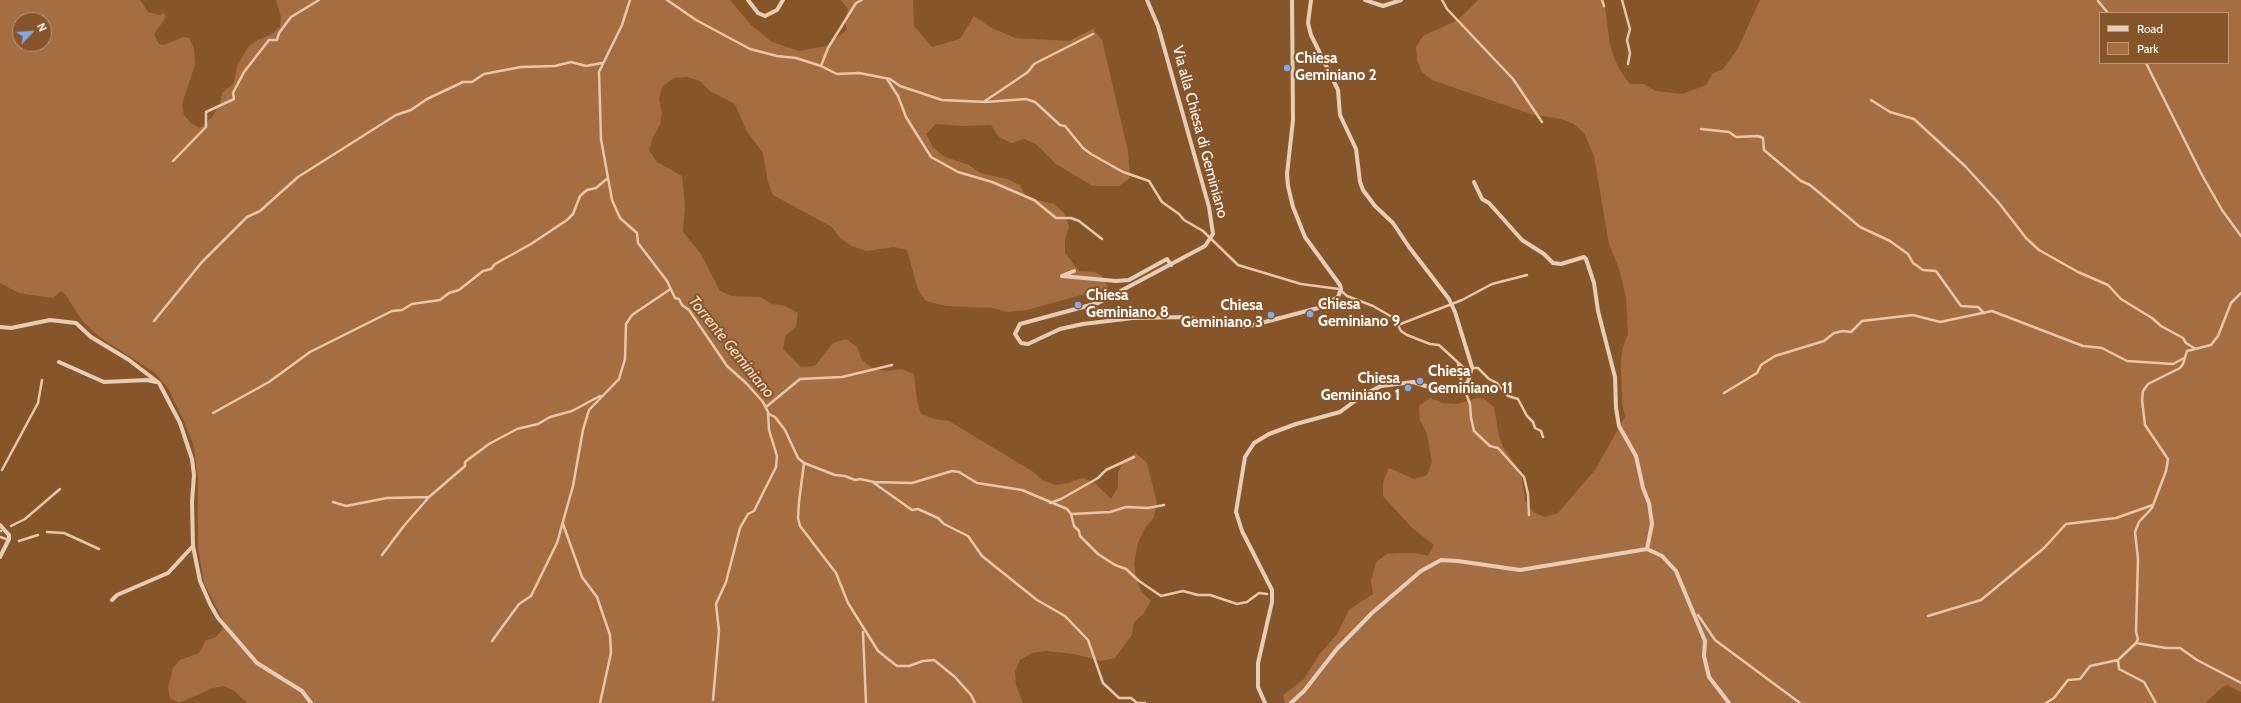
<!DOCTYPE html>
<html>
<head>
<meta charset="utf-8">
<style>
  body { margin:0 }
  #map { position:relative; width:2241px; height:703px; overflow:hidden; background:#87552a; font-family:Cabin,sans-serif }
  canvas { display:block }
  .legend { position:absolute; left:2099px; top:12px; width:130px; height:52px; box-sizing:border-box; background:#87552a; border:1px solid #b7997f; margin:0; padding:5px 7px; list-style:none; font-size:12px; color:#fff }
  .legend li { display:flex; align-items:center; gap:8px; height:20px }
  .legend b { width:20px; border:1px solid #b7997f }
  .north { position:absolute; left:12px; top:12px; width:40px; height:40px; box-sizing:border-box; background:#87552a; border:1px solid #b7997f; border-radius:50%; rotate:65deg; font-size:11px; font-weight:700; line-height:16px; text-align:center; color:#fff }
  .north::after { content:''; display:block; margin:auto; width:14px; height:18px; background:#7eaaee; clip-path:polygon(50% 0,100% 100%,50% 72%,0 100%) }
</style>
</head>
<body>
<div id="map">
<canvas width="2241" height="703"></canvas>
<ul class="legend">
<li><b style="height:5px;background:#e8cdb6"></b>Road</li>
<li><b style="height:11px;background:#a56e42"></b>Park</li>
</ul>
<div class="north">N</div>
</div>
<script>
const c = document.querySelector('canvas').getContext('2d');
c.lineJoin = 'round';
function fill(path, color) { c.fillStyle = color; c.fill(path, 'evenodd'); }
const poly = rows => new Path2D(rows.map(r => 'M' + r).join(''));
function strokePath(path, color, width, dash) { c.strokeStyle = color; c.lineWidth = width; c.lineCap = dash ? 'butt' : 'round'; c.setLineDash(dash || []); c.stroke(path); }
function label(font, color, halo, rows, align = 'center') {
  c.font = font + ' Cabin,sans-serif'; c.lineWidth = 4; c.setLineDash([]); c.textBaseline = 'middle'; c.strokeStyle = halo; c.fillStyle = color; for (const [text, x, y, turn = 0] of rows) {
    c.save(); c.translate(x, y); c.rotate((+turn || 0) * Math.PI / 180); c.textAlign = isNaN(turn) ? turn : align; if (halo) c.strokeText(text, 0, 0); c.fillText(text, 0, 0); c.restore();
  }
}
fill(poly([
  [0,0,140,0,148,12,159,15,164,13,166,17,154,34,159,44,164,45,184,37,189,38,194,48,195,65,182,104,184,115,191,123,200,128,212,117,220,104,222,93,234,83,237,66,249,46,258,40,272,34,280,27,281,17,276,0,730,0,751,25,772,42,799,51,826,46,847,30,845,23,848,9,841,0,913,0,914,26,932,47,960,39,974,16,990,27,1015,38,1069,41,1093,29,1102,40,1128,151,1130,178,1119,186,1093,186,1056,164,1036,144,1024,139,1011,143,999,137,991,125,963,126,936,124,926,134,933,147,943,156,969,165,980,173,1007,179,1020,185,1026,197,1054,204,1064,213,1069,227,1065,239,1065,253,1079,271,1095,272,1101,275,1108,287,1095,293,1081,295,1027,310,1007,312,993,308,946,306,926,301,918,290,907,250,894,247,866,251,852,246,840,238,832,227,773,195,768,182,763,153,746,130,735,104,710,91,700,81,687,77,674,78,663,86,659,99,662,112,660,125,653,137,649,150,657,162,682,176,685,205,683,232,701,254,720,291,732,296,760,297,772,304,785,306,798,313,796,327,786,335,783,349,801,367,815,366,833,343,846,339,857,347,862,360,873,369,886,371,901,369,914,374,917,401,921,414,934,419,949,421,1032,471,1042,480,1055,485,1068,483,1082,478,1095,483,1111,499,1118,487,1118,473,1124,460,1136,453,1147,463,1157,503,1154,517,1145,528,1138,543,1134,563,1136,578,1141,591,1151,601,1144,613,1134,622,1132,635,1115,658,1101,661,1074,654,1046,651,1032,653,1020,660,1015,672,1016,685,1023,703,247,703,234,691,224,686,213,688,179,703,170,698,168,687,173,668,180,660,199,653,206,640,215,638,222,630,223,620,204,583,198,546,198,480,194,446,182,417,168,388,154,372,98,336,83,322,65,294,61,291,53,298,19,293,0,283],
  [20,20,44,20,44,44,20,44],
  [1478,0,1604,0,1610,44,1614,58,1621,72,1630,84,1643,84,1656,91,1682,94,1706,85,1713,73,1722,70,1730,60,1738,48,1760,0,2241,0,2241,692,2227,685,2219,690,2205,703,1285,703,1283,695,1304,679,1319,655,1337,634,1349,610,1373,594,1371,581,1376,562,1387,554,1401,553,1415,553,1428,556,1434,545,1412,528,1383,496,1383,482,1389,468,1414,479,1427,475,1432,462,1427,434,1420,420,1419,406,1430,398,1443,403,1457,404,1478,398,1484,399,1494,407,1499,436,1504,449,1521,472,1525,500,1533,512,1545,517,1558,513,1595,470,1625,417,1622,403,1621,365,1622,350,1628,334,1626,297,1619,269,1609,244,1594,156,1584,133,1574,124,1561,119,1531,114,1432,80,1422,72,1417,60,1416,47,1423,36,1458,20],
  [2100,13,2228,13,2228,63,2100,63]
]), '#a56e42');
strokePath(poly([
  [630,0,622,25,599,72,601,139,612,200,620,218,637,233,638,243,667,281,675,298,679,299,682,305,689,310,727,366,746,383,763,402,769,414,775,417,785,430,798,458,804,463,799,502,798,518,800,526,836,573,848,603,878,651,897,666,909,666,923,661,934,660,955,677,971,695,975,703],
  [667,0,696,20,750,49,777,56,796,58,821,66,837,74,859,73,890,79,900,86,942,100,986,102,1026,99,1035,102,1060,125,1065,126,1083,148,1091,154,1123,172,1149,181,1162,202,1179,214,1184,220,1203,231,1238,265,1301,284,1339,289,1347,296,1373,306,1394,318,1401,331,1407,335,1430,344,1439,345,1464,368,1478,368,1489,379,1497,383,1508,396,1518,399,1527,416,1533,422,1535,428,1541,431,1543,437],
  [1442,0,1447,9,1513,79,1542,122],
  [1602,0,1604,6],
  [1622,0,1630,29,1627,40,1630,53,1628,64],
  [2098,1,2108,13],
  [2146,63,2202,175,2222,210,2241,236],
  [821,66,828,48,856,3,862,0],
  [887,79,898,96,906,117,931,157,958,172,992,182,1034,200,1056,218,1071,218,1079,221,1102,239],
  [1871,100,1890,112,1914,119,1927,131,1965,166,1999,203,2026,238,2039,250,2078,272,2108,285,2121,299,2152,318,2161,326,2183,338,2186,343,2194,348],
  [985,101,1028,72,1034,64,1093,34],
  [1701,129,1729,132,1736,137,1758,136,1763,138,1764,150,1801,181,1810,185,1860,227,1890,241,1908,254,1913,263,1923,270,1936,271,1961,306,1978,307,1984,313],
  [173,161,206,127,206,112,234,99,233,93,244,72,269,40,277,40,279,33,291,17,319,0],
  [154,321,202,262,247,217,260,211,298,177,396,115,411,110,427,99,463,82,472,82,484,74,521,67,555,66,571,62,586,66,602,63],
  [1398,325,1462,300,1492,284,1527,275],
  [1458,364,1461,380,1470,404,1471,418,1474,431,1490,446,1498,448,1524,477,1528,494,1529,515],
  [1724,393,1757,373,1761,365,1775,356,1824,341,1834,333,1843,331,1851,332,1862,321,1913,315,1940,322,1992,311,2083,346,2102,348,2127,361,2173,364,2184,358],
  [766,407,800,379,842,377,892,365],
  [213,413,269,382,310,352,392,311,402,310,412,304,440,300,449,293,459,290,483,271,491,269,495,264,531,244,567,220,573,214,580,196,587,190,596,188,608,178],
  [804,463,835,475,845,476,855,480,860,479,874,482,912,483,952,471,959,472,977,483,1022,490,1067,509,1071,514,1074,526,1079,531,1080,536,1098,554,1115,565,1126,569,1139,581,1161,596,1183,591,1198,595,1210,595,1237,604,1247,602,1259,593,1267,594],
  [2,470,38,403,42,380],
  [874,483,912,510,918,509,938,518,944,524,968,536,982,556,1037,600,1065,616,1088,640,1103,683,1119,698,1131,698,1137,703],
  [333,502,346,506,387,498,429,497,465,466,465,462,489,444,517,429,538,424,550,417,572,411,600,396],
  [1050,503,1061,499,1098,478,1106,470,1134,457],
  [1072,514,1110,512,1126,507,1148,508,1164,505],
  [563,524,582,577,597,597,610,635,611,653,600,703],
  [11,526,25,519,60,489],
  [0,531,1,531],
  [47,532,64,533,99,549],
  [0,537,6,539],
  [19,541,38,535],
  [382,555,403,527,429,497],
  [1698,615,1715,640,1800,703],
  [1928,616,1981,600,2044,548,2066,524,2116,518,2153,505],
  [863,632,866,703],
  [492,641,519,604,531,596,557,543,573,486,583,430,589,410,619,379,625,359,626,324,632,315,669,290],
  [2136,643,2166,648,2180,648,2197,660,2241,683],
  [713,700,719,631,716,604,726,582,740,528,748,514,754,511,776,467,777,456,769,430,768,413],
  [1138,703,1145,703],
  [2046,703,2054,698,2068,680,2080,679,2090,666,2118,660],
  [2156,703,2144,682,2119,669,2118,660,2136,643,2138,639,2136,632,2138,559,2135,532,2139,522,2152,508,2166,471,2168,459,2145,425,2142,400,2143,391,2148,384,2180,368,2183,364,2187,351,2211,345,2218,336,2231,303,2241,293]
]), '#e8c6ab', 2.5);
strokePath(poly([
  [748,0,758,13,765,16,777,10,783,0],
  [1147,0,1158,26,1209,207,1213,234,1205,246,1098,303,1020,324,1015,334,1021,343,1028,344,1060,329,1083,324,1133,318,1186,317,1223,325,1246,327,1318,308,1338,297,1341,289,1340,285,1305,237,1293,207,1288,186,1287,174,1293,120,1292,0],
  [1365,0,1383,6,1401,0],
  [1474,182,1482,199,1489,203,1522,240,1544,254,1553,263,1561,264,1584,257,1586,259,1594,283,1598,311,1615,377,1616,408,1619,426,1636,456,1643,488,1649,503,1652,524,1647,549],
  [1062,276,1116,281,1129,280,1167,259,1171,265],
  [1062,276,1074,271],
  [0,327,11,328,50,320,76,323,91,337,129,360,159,383,180,423,192,459,194,475,192,502,193,546,200,581,210,604,218,618,257,663,302,691,311,703],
  [59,362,104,382,147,380,156,382],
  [0,525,9,535,9,539,0,557],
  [112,600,117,595,168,573,193,546],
  [1265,703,1258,687,1258,663,1272,602,1272,590,1242,531,1236,512,1245,457,1254,443,1269,434,1296,424,1340,412,1363,395,1381,386,1413,382,1442,391,1457,391,1468,382,1472,367,1455,312,1449,299,1409,247,1393,223,1375,206,1363,190,1360,182,1356,149,1340,115,1338,90,1311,35,1308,23,1311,0],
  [1291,703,1304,691,1336,650,1372,613,1421,571,1441,560,1458,561,1520,570,1647,549,1662,556,1676,571,1705,641,1704,656,1709,677,1729,703]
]), '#e8cdb6', 4);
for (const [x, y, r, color] of [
  [1287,68,4,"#7eaaee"],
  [1078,305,4,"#7eaaee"],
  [1310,314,4,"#7eaaee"],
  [1271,315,4,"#7eaaee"],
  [1420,381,4,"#7eaaee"],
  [1408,388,4,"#7eaaee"]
]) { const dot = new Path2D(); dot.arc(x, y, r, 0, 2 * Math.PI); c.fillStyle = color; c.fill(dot); strokePath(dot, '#87552a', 1.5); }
label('bold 15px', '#fff', '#87552a', [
  ["Chiesa",1295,59],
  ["Geminiano 2",1295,76],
  ["Chiesa",1086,296],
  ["Geminiano 8",1086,313],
  ["Chiesa",1318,305],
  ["Geminiano 9",1318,322],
  ["Chiesa",1263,306,"right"],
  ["Geminiano 3",1263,323,"right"],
  ["Chiesa",1428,372],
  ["Geminiano 11",1428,389],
  ["Chiesa",1400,379,"right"],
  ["Geminiano 1",1400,396,"right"]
], 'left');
label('15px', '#fff', '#87552a', [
  ["Via alla Chiesa di Geminiano",1200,132,75]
]);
label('italic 16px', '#f0d8c5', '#87552a', [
  ["Torrente Geminiano",731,347,51]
]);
</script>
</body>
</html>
